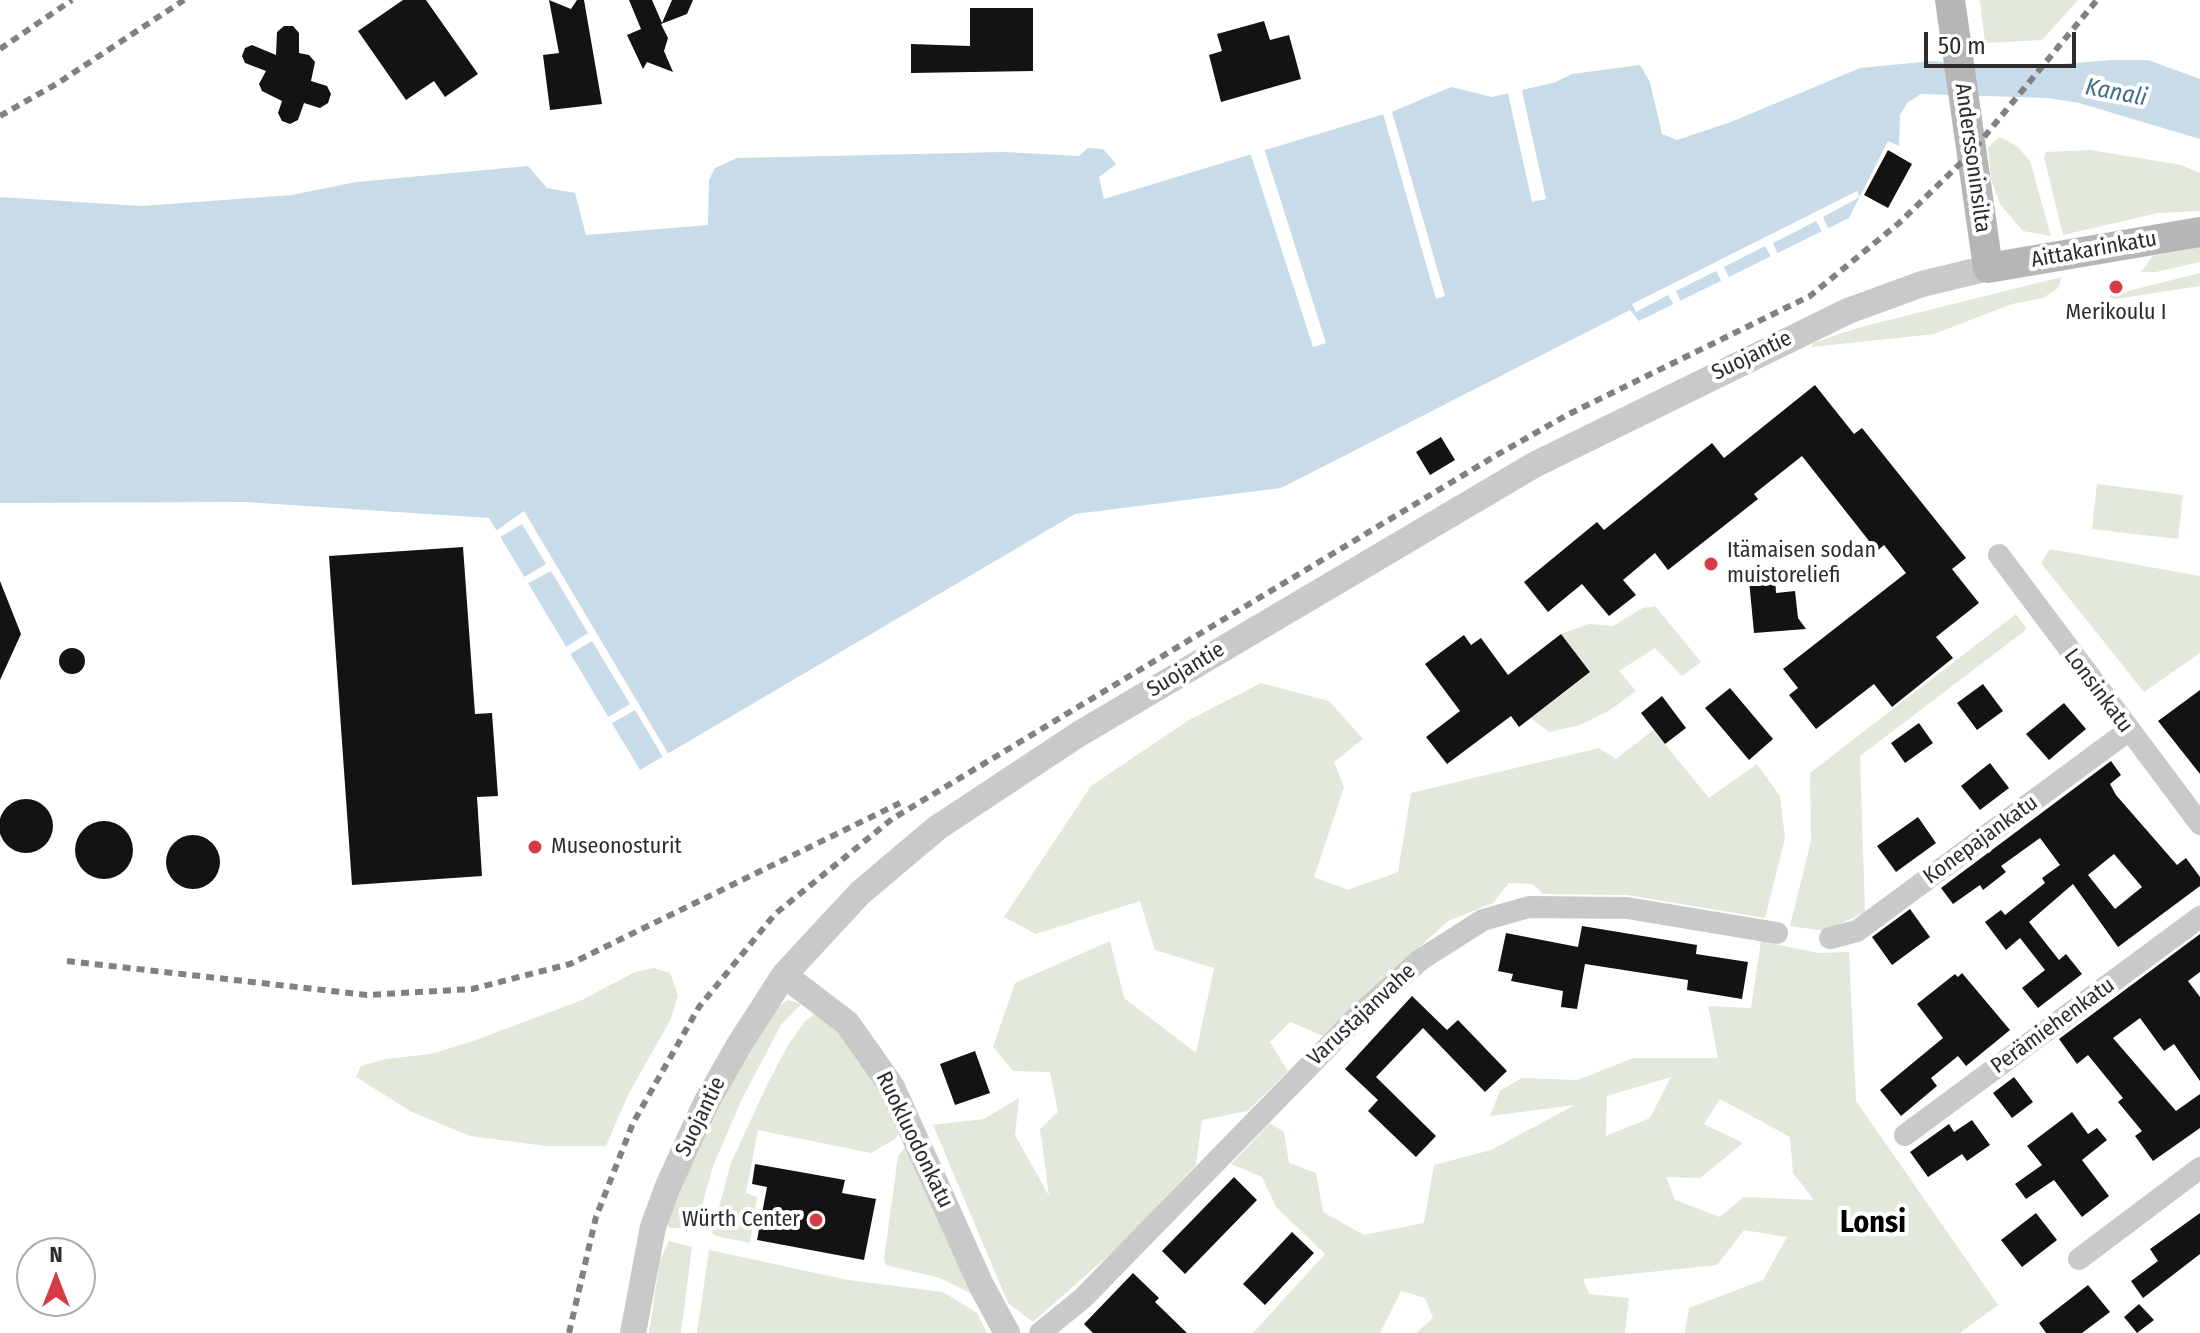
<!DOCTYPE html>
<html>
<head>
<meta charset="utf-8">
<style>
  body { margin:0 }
  #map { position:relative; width:2200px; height:1333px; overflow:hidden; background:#fff; font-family:"Fira Sans Condensed",sans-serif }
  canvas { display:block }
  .north { position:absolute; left:16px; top:1237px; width:80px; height:80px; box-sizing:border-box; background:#fff; border:2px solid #ababab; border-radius:50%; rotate:0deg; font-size:22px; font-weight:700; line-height:32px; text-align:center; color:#2c2c2c }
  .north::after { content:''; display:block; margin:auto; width:28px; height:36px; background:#d73b45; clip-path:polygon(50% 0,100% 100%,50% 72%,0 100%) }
  .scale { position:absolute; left:1924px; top:32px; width:152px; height:36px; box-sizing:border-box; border:4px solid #2c2c2c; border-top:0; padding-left:10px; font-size:24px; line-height:28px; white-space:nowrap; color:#2c2c2c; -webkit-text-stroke:6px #fff; paint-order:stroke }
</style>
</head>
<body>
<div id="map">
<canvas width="2200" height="1333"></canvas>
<div class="north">N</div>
<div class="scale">50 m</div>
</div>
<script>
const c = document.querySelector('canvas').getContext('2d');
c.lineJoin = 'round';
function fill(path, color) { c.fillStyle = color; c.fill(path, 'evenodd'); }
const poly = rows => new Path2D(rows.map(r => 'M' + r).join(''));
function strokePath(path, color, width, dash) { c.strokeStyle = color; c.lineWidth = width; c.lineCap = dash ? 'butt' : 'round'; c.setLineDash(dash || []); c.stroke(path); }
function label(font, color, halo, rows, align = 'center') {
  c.font = font + ' "Fira Sans Condensed",sans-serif'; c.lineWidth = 8; c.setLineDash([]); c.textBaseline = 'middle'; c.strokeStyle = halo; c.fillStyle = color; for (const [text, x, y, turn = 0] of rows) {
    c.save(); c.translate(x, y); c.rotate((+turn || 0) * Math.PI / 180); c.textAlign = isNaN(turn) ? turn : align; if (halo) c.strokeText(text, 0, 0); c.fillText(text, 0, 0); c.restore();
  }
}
fill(poly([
  [1980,0,2078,0,2042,40,1985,43],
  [1999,137,2017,146,2030,161,2051,236,2023,231,2000,204,1991,179,1988,148],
  [2090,150,2181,165,2200,173,2200,211,2158,213,2063,235,2044,157,2046,152],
  [2200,247,2200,262,2156,272,2141,272,2153,256],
  [2200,273,2200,286,2115,299,2108,296],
  [2062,277,2058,288,2043,298,2012,304,1934,334,1812,347,1813,343,1861,327],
  [2097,484,2183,495,2178,539,2092,529],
  [2050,549,2200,576,2200,653,2144,692,2041,563],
  [1655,606,1701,662,1682,676,1655,648,1619,671,1636,691,1610,710,1580,725,1549,732,1531,718,1590,673,1561,634,1589,624,1613,626,1643,608],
  [2016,614,2027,629,1860,756,1865,912,1825,931,1790,926,1811,841,1810,773],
  [1261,683,1329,701,1363,739,1334,762,1344,787,1314,877,1348,890,1398,872,1411,793,1599,748,1616,759,1653,730,1709,798,1757,764,1780,796,1785,838,1765,918,1627,895,1543,894,1533,884,1509,883,1493,903,1448,921,1323,1036,1290,1022,1270,1042,1288,1071,1248,1111,1202,1120,1196,1165,1117,1248,1033,1322,1008,1303,933,1125,984,1119,1019,1098,1015,1135,1049,1196,1040,1129,1058,1112,1050,1072,1013,1071,993,1047,1015,983,1110,941,1124,998,1196,1053,1214,968,1155,950,1140,901,1036,934,1004,917,1091,786,1189,720],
  [1761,941,1818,953,1849,952,1856,1101,1998,1305,1960,1333,1685,1333,1689,1308,1763,1280,1787,1237,1744,1230,1717,1265,1583,1279,1589,1294,1629,1298,1625,1333,1416,1333,1433,1318,1425,1298,1401,1291,1380,1333,1253,1333,1325,1254,1276,1207,1262,1177,1231,1164,1270,1123,1284,1132,1289,1163,1316,1173,1323,1212,1364,1235,1424,1223,1434,1165,1491,1150,1575,1105,1490,1116,1500,1091,1522,1078,1578,1080,1633,1058,1718,1058,1708,1006,1751,1008],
  [1671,1077,1650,1118,1606,1136,1607,1096],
  [1720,1099,1790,1137,1793,1173,1814,1200,1744,1197,1720,1217,1675,1200,1666,1177,1700,1178,1743,1143,1704,1124],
  [654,968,670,973,678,995,671,1019,628,1095,606,1146,546,1146,470,1136,412,1112,356,1077,361,1066,386,1059,431,1054,476,1040,582,1000,635,972],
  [788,1000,801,1004,781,1025,742,1099,713,1166,696,1227,670,1228,667,1224,704,1124,773,1010],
  [818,1012,876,1067,901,1131,895,1139,871,1153,758,1130,746,1193,757,1197,750,1243,716,1236,712,1233,731,1163,767,1085,788,1045,805,1021],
  [905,1147,909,1150,970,1293,940,1278,886,1265,884,1259,898,1156],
  [669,1241,692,1247,681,1333,649,1333,660,1260],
  [709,1250,848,1280,943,1292,977,1313,987,1333,697,1333]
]), '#e2e9db');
fill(poly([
  [2113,60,2148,60,2200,79,2200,139,2079,103,2048,98,1921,94,1907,103,1900,115,1899,146,1888,141,1849,218,1639,321,1630,310,1281,488,1075,514,640,770,489,518,245,502,0,503,0,197,142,206,292,195,356,182,528,166,547,188,575,193,586,235,708,225,709,180,715,168,737,158,1004,152,1079,156,1088,148,1103,149,1116,164,1099,177,1104,199,1394,111,1451,87,1492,97,1556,82,1572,74,1640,65,1650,82,1662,134,1677,140,1731,122,1860,68,1932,61,2008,68]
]), '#c8dbe8');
fill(poly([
  [1521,86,1546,199,1532,202,1507,89],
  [1391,108,1445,296,1436,299,1382,110],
  [1263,145,1326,343,1313,347,1249,149],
  [1857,191,1860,197,1823,217,1830,232,1824,235,1816,221,1773,243,1779,257,1773,260,1765,246,1724,267,1730,280,1723,284,1716,271,1676,291,1682,304,1675,307,1668,295,1636,312,1632,304],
  [524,511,669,755,664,759,635,710,609,725,605,719,630,704,592,641,567,656,563,649,588,633,551,571,525,585,521,579,546,564,522,524,497,539,493,533]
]), '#fff');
fill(poly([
  [403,0,426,0,478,74,445,97,434,81,406,100,358,31],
  [549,0,571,9,577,0,584,0,602,104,550,110,543,55,559,53],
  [629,0,652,0,662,23,672,0,693,0,687,14,661,24,668,38,664,51,673,72,647,62,643,69,627,35,641,29],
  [970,8,1033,8,1033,71,911,73,911,44,970,46],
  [1264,21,1270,40,1289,35,1301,79,1221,102,1209,55,1222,51,1217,34],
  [284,26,293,26,299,33,299,53,309,55,315,62,311,81,327,86,331,94,328,103,320,108,304,103,298,120,290,124,282,121,278,113,282,101,262,91,259,84,266,71,245,63,242,56,245,48,252,45,276,55,277,32],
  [1888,150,1912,164,1888,208,1864,195],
  [1815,385,1854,434,1862,428,1966,558,1952,569,1979,603,1936,637,1953,658,1892,707,1874,684,1816,729,1789,695,1798,688,1783,669,1906,573,1884,545,1877,551,1802,456,1754,494,1758,499,1668,570,1655,553,1623,580,1636,595,1609,616,1582,584,1548,612,1524,582,1597,522,1604,530,1712,443,1724,458],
  [1441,437,1455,460,1430,475,1416,452],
  [463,547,475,714,492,713,498,796,477,797,482,876,352,885,329,556],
  [1775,578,1776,593,1795,591,1798,618,1806,629,1754,633,1749,580],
  [0,581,21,634,0,680],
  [1561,634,1590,672,1519,727,1511,716,1447,764,1426,737,1460,711,1425,664,1464,635,1471,645,1481,638,1508,675],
  '59 661a13 13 0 1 1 26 0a13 13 0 1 1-26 0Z',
  [1983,684,2003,711,1977,730,1957,703],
  [1730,688,1773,739,1749,760,1705,708],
  [2200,690,2200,774,2158,721],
  [1662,696,1686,728,1665,744,1641,713],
  [2064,703,2086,729,2049,760,2026,734],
  [1919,723,1933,743,1905,763,1891,743],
  [2111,761,2121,775,2110,784,2116,795,2177,865,2186,858,2200,877,2200,886,2118,947,2073,884,2029,922,2059,960,2066,954,2082,974,2038,1008,2022,988,2045,970,2020,938,2006,950,1985,922,2001,910,2005,915,2045,883,2042,878,2060,865,2040,838,2001,866,2006,872,1983,890,1980,885,1953,904,1941,888],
  [2114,854,2142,887,2115,909,2088,875],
  [1990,763,2009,788,1980,810,1961,786],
  '-1 826a27 27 0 1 1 54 0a27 27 0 1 1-54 0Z',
  [1918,817,1936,843,1896,872,1877,846],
  '75 850a29 29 0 1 1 58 0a29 29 0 1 1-58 0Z',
  '166 862a27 27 0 1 1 54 0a27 27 0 1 1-54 0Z',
  [1910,909,1930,937,1892,965,1872,937],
  [1582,926,1697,945,1696,954,1748,962,1742,999,1687,990,1688,980,1585,964,1577,1009,1561,1007,1563,991,1511,981,1513,974,1498,971,1506,933,1578,947],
  [2200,934,2200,972,2188,981,2200,997,2200,1081,2174,1044,2164,1051,2140,1018,2113,1038,2176,1111,2200,1094,2200,1128,2153,1161,2135,1136,2142,1131,2118,1102,2123,1098,2088,1055,2077,1064,2059,1039],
  [1962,973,2010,1030,1966,1066,1958,1056,1931,1078,1937,1086,1901,1116,1880,1090,1943,1038,1917,1004,1955,974,1958,977],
  [1412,996,1447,1030,1458,1020,1507,1071,1485,1092,1423,1028,1376,1077,1436,1136,1416,1157,1368,1111,1378,1100,1345,1069],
  [975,1051,990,1093,955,1105,940,1064],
  [2014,1077,2033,1102,2012,1118,1993,1093],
  [2072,1112,2088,1134,2097,1128,2107,1140,2082,1160,2109,1196,2082,1217,2054,1180,2026,1199,2015,1184,2042,1165,2027,1146],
  [1972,1120,1990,1145,1967,1161,1962,1154,1928,1177,1910,1152,1949,1124,1954,1132],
  [755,1164,845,1180,842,1193,876,1199,864,1260,757,1240,767,1187,752,1184],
  [1234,1177,1257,1200,1185,1274,1162,1251],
  [2036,1213,2057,1240,2022,1267,2001,1240],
  [2200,1213,2200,1254,2143,1298,2131,1281,2158,1261,2150,1249],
  [1292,1232,1314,1253,1265,1305,1243,1284],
  [1133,1273,1159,1298,1155,1302,1187,1333,1093,1333,1084,1324],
  [2088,1285,2110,1312,2082,1333,2046,1333,2039,1323],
  [2139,1304,2154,1320,2137,1333,2124,1317]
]), '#131313');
strokePath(poly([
  [1999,555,2200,824],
  [1830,938,1857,931,2128,731],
  [1905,1135,2200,917],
  [2079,1259,2200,1168],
  [1040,1333,1083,1298,1357,1017,1420,960,1483,920,1529,907,1627,908,1777,933]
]), '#c9c9c9', 22);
strokePath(poly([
  [784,975,847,1023,892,1087,981,1285,1007,1333],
  [633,1333,653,1227,668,1186,706,1103,739,1045,784,975,860,893,937,828,1079,734,1534,465,1848,311,1922,284,1988,268]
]), '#c9c9c9', 26);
strokePath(poly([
  [1950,0,1988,268,2200,232]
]), '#b6b6b6', 30);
strokePath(poly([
  [0,49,72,0],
  [0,116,58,83,184,0],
  [67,961,367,995,472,989,570,964,900,803],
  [569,1333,596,1217,633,1123,699,1007,775,914,892,819,1495,456,1567,415,1810,296,1899,223,1970,154,2097,0]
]), '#818181', 6, [8, 6]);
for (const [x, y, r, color] of [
  [2116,287,8,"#d73b45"],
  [1711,564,8,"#d73b45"],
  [535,847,8,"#d73b45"],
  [816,1220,8,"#d73b45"]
]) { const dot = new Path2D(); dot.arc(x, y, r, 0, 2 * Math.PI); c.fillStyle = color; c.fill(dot); strokePath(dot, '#fff', 3); }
label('22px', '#2c2c2c', '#fff', [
  ["Anderssoninsilta",1972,158,82],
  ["Aittakarinkatu",2094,250,-10],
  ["Suojantie",1752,356,-26],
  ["Suojantie",1186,670,-31],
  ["Lonsinkatu",2098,691,53],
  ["Konepajankatu",1981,840,-36],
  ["Varustajanvahe",1362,1015,-43],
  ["Perämiehenkatu",2053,1026,-36],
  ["Suojantie",701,1117,-64],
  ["Ruokluodonkatu",914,1140,64]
]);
label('22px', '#2c2c2c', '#fff', [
  ["Merikoulu I",2116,313,"center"],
  ["Itämaisen sodan",1727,551],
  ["muistoreliefi",1727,576],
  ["Museonosturit",551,847],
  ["Würth Center",800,1220,"right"]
], 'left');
label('italic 24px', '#416c88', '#fff', [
  ["Kanali",2116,93,11]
]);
label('bold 30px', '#000', '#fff', [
  ["Lonsi",1873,1224]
]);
</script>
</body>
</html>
